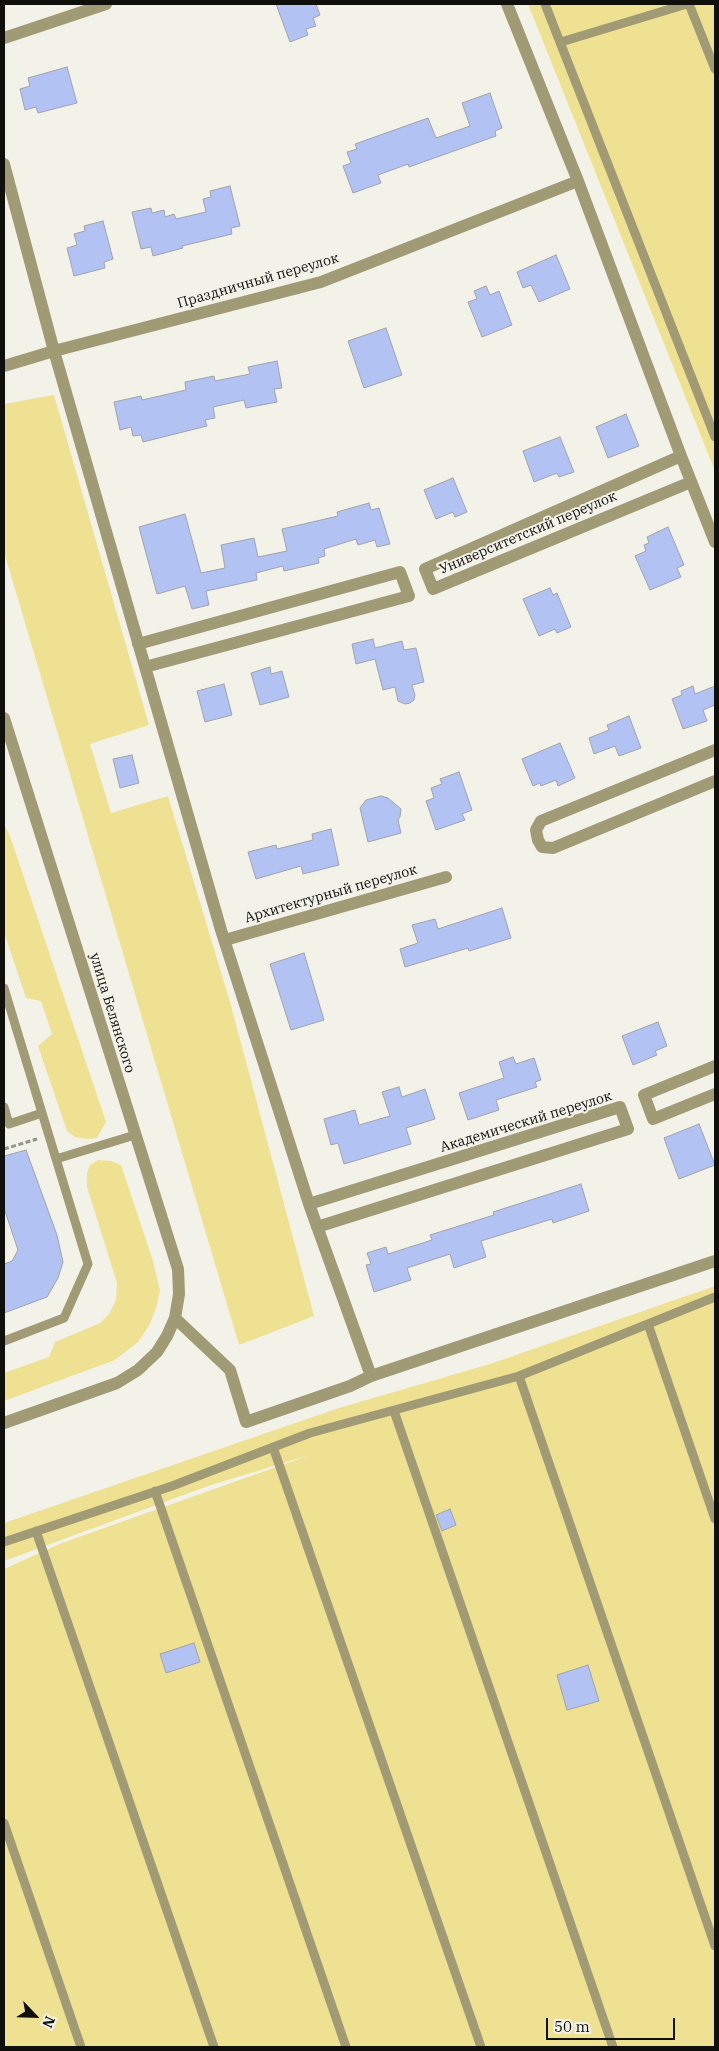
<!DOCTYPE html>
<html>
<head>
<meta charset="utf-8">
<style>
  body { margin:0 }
  #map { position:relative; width:719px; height:2051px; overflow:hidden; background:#f3f2e9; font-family:"IBM Plex Serif",serif }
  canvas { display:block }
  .frame { position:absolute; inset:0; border:5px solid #0f0f0c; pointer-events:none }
  .north { position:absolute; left:10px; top:1991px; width:50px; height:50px; -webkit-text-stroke:4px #f3f2e9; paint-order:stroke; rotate:114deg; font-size:14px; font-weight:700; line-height:20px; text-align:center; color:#0f0f0c }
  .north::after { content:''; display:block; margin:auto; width:18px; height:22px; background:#0f0f0c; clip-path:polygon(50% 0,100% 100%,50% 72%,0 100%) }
  .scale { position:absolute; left:546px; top:2018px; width:129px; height:22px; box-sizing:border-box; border:2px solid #0f0f0c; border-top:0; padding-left:6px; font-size:15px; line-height:18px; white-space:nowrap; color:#0f0f0c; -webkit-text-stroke:4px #f3f2e9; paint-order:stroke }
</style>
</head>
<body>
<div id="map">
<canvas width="719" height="2051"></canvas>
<div class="frame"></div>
<div class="north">N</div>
<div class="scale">50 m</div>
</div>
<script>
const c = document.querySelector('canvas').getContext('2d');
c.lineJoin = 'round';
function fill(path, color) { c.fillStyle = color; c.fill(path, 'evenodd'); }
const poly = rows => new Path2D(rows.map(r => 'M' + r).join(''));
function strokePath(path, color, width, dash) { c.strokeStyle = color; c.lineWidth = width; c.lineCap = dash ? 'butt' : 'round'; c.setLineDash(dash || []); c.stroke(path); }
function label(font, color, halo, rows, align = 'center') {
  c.font = font + ' "IBM Plex Serif",serif'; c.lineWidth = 4; c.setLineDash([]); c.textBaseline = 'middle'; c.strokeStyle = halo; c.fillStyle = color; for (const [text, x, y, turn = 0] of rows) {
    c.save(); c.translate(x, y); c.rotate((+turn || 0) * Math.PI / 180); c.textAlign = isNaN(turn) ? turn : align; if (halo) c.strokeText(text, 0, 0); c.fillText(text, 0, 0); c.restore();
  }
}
fill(poly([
  [528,4,715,4,715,471],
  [54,395,149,725,90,744,111,813,168,796,230,1002,314,1316,239,1345,4,552,4,404],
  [4,824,10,836,106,1122,97,1138,87,1139,75,1137,67,1131,38,1046,52,1034,41,1001,26,998,4,932],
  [98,1160,111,1161,121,1165,153,1261,160,1290,157,1305,150,1324,138,1342,115,1360,4,1401,4,1373,49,1357,55,1342,100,1323,109,1314,116,1300,117,1283,87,1187,87,1173,90,1165],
  [715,1286,715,2047,4,2047,4,1569,62,1543,310,1455,208,1486,4,1561,4,1523,339,1408,490,1364]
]), '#efe192');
const building = poly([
  [276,4,316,4,320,15,313,18,316,26,306,29,308,35,290,42,276,4],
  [67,67,77,103,38,113,36,107,25,110,20,89,30,86,28,78,67,67],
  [490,93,502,128,495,131,496,136,409,167,408,164,378,175,381,183,353,193,343,166,351,163,347,152,357,149,355,144,428,118,436,138,470,126,462,103,490,93],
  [230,186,240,226,231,228,232,234,182,246,183,248,153,256,151,247,141,249,132,212,151,208,152,213,164,210,165,217,174,214,176,219,206,212,203,199,211,197,210,191,230,186],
  [103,221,113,259,104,262,105,268,74,276,67,248,77,245,74,234,85,231,84,226,103,221],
  [556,255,570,289,539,302,531,285,523,288,517,272,556,255],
  [486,286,490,295,499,291,512,325,482,337,468,302,477,299,474,291,486,286],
  [386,328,402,375,364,388,348,341,386,328],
  [277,361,282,388,274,389,277,402,246,408,244,400,213,407,215,418,205,420,207,426,143,442,141,435,133,436,131,427,120,430,114,402,141,396,142,400,186,390,185,382,214,376,215,381,250,374,248,367,277,361],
  [626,414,639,446,608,458,596,427,626,414],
  [560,437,574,472,559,477,557,473,534,482,523,451,560,437],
  [453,478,467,512,455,517,453,512,436,519,424,490,453,478],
  [369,503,371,510,379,508,390,544,377,547,375,540,358,545,356,539,324,549,325,556,318,558,319,563,284,571,283,566,256,573,257,580,206,591,209,605,192,609,185,586,157,594,139,527,185,514,201,573,225,568,221,545,254,538,258,557,287,551,282,529,338,516,337,512,369,503],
  [668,527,684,565,677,568,681,577,650,590,635,556,646,551,644,545,649,543,647,537,668,527],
  [550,588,553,595,557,593,571,627,557,633,555,629,539,636,523,599,550,588],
  [373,639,375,648,402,641,404,650,416,648,424,682,412,685,415,695,414,700,410,703,405,704,398,701,395,687,383,690,375,659,356,664,352,644,373,639],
  [270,667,271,674,282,671,289,697,260,705,251,673,270,667],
  [224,684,232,715,205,722,197,691,224,684],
  [693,686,695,694,715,686,715,705,703,710,707,721,683,729,672,699,682,695,681,691,693,686],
  [629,716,641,748,619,756,615,746,594,754,589,738,609,730,607,725,629,716],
  [560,743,575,778,558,786,556,780,541,786,540,783,533,786,522,759,560,743],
  [132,755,139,783,120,788,113,759,132,755],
  [459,772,472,810,462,814,465,820,436,830,426,801,434,798,431,788,442,784,440,779,459,772],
  [381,796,388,798,401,809,400,817,398,820,401,833,368,842,360,808,366,800,381,796],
  [331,829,339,865,303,874,301,866,256,879,248,852,276,845,277,849,313,840,312,834,331,829],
  [502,908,511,938,469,951,468,948,405,967,400,949,418,943,412,925,435,919,438,929,502,908],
  [304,953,324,1020,291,1030,270,964,304,953],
  [658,1022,667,1046,655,1051,657,1055,633,1065,622,1036,658,1022],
  [513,1057,516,1064,534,1058,541,1080,535,1082,537,1087,496,1100,499,1110,468,1120,459,1093,504,1078,499,1062,513,1057],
  [399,1087,402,1097,425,1089,435,1119,406,1128,411,1144,344,1164,338,1143,331,1145,324,1119,355,1110,359,1125,390,1116,382,1092,399,1087],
  [699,1124,715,1165,679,1179,664,1138,699,1124],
  [26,1150,57,1235,63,1262,58,1278,47,1297,4,1313,4,1264,12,1261,18,1250,4,1208,4,1156,26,1150],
  [581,1184,589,1211,553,1223,552,1219,481,1241,486,1257,454,1268,450,1254,407,1268,411,1280,374,1292,366,1265,371,1264,367,1253,386,1247,388,1254,432,1240,430,1235,494,1215,493,1212,581,1184],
  [450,1509,456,1525,442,1531,436,1515,450,1509],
  [194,1643,200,1662,166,1673,160,1654,194,1643],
  [588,1665,599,1701,567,1710,557,1675,588,1665]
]);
fill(building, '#b1c2f3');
strokePath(building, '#a0a3ab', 1);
strokePath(poly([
  [4,1149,37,1139]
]), '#94948d', 3, [5, 2.5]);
strokePath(poly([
  [545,4,715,437],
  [689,4,715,69],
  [561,42,687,4],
  [4,988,88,1264,64,1318,4,1341],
  [4,1107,9,1124,42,1113],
  [56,1159,135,1135],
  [648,1324,715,1519],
  [519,1376,715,1946],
  [394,1411,613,2047],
  [273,1447,481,2047],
  [155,1491,346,2047],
  [36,1531,214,2047],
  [4,1542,172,1486,310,1433,519,1376,715,1297],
  [4,1823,81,2047]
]), '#a19b75', 9);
strokePath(poly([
  [507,4,578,181,681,456,715,542],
  [4,38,106,4],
  [4,164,54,351,221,930,309,1204,371,1376],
  [4,366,54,351,321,282,578,181],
  [681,456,425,569,433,589,691,482],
  [138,644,400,572,409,596,145,667],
  [4,718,178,1269,179,1294,175,1318,167,1336,157,1352,138,1370,117,1383,4,1423],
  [715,750,541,821,536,830,538,840,542,847,553,848,715,781],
  [225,940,446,877],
  [715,1066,644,1095,653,1119,715,1094],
  [309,1204,620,1107,628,1129,317,1227],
  [175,1318,230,1370,246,1422,350,1386,371,1376,715,1261]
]), '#a19b75', 12);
label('14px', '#0f0f0c', '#f3f2e9', [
  ["Праздничный переулок",258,281,-16],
  ["Университетский переулок",528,533,-23],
  ["Архитектурный переулок",331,894,-16],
  ["улица Белянского",112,1013,73],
  ["Академический переулок",526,1122,-17]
]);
</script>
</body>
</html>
